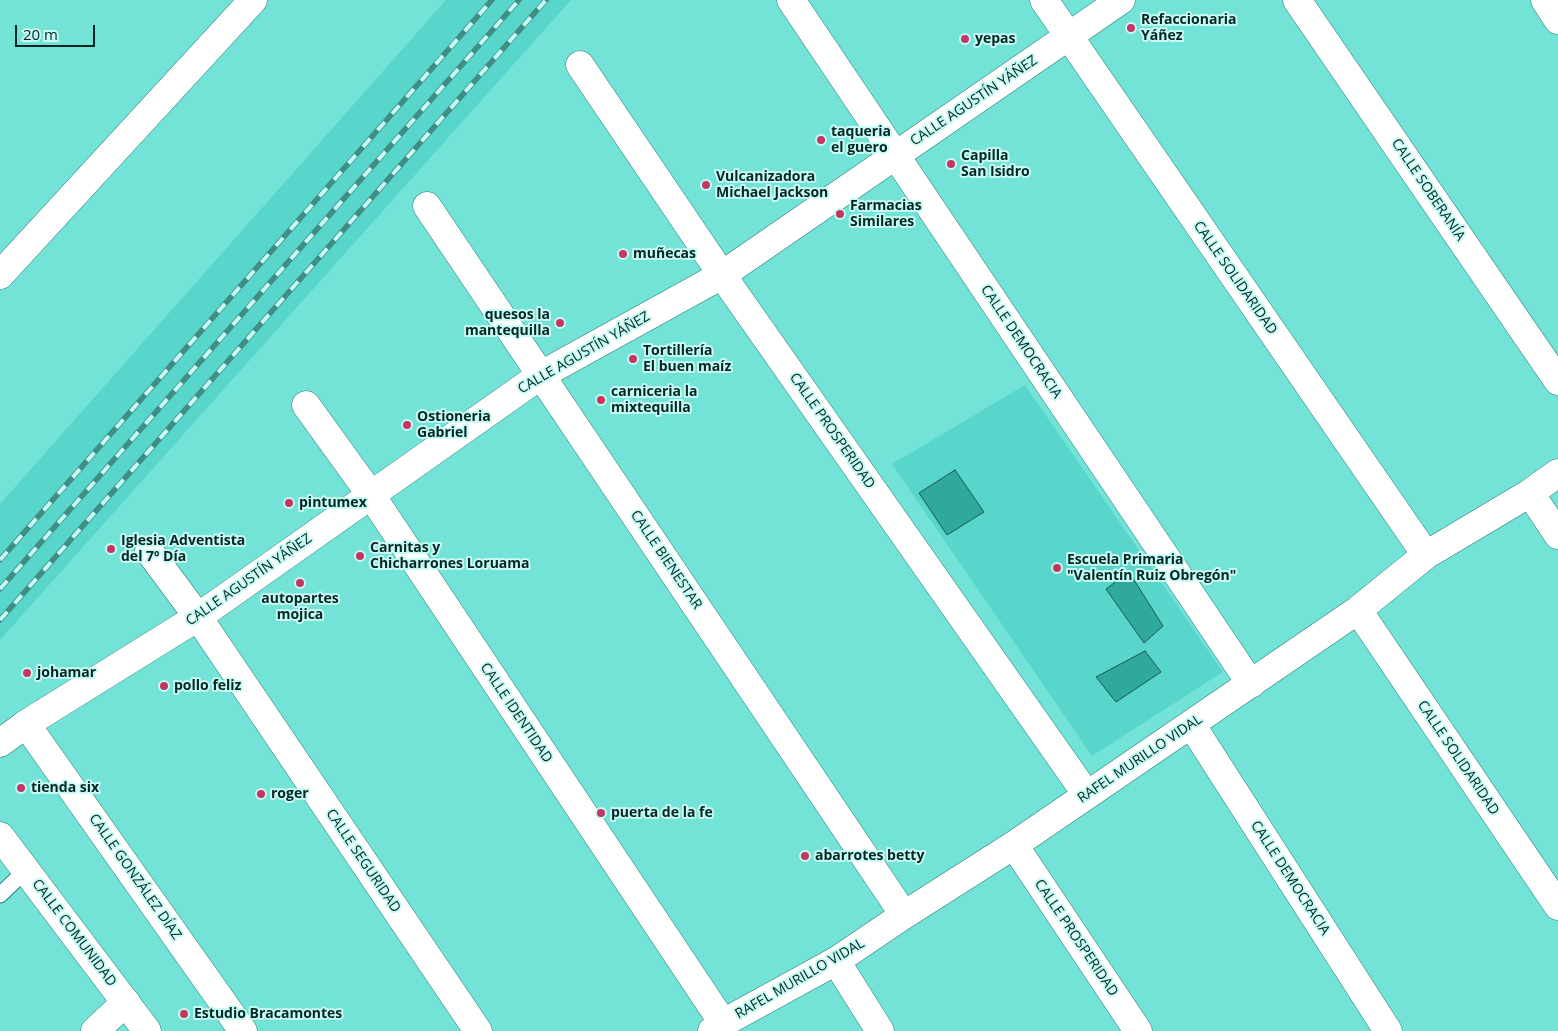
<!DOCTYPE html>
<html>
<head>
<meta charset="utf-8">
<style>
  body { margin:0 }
  #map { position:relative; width:1558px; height:1031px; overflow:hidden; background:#73e3d8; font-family:"Open Sans",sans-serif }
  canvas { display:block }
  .scale { position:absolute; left:15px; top:25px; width:80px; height:22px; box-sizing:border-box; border:2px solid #022724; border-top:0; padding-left:6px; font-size:15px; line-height:18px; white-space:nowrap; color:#022724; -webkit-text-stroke:4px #c7faf3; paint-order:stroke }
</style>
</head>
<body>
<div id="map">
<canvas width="1558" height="1031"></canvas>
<div class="scale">20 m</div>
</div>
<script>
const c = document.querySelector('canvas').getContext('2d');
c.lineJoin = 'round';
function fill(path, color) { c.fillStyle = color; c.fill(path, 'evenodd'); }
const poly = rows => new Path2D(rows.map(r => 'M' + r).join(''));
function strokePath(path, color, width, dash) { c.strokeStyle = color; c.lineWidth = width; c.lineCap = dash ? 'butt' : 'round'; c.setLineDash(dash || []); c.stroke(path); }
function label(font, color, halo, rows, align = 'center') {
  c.font = font + ' "Open Sans",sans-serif'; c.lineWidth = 4; c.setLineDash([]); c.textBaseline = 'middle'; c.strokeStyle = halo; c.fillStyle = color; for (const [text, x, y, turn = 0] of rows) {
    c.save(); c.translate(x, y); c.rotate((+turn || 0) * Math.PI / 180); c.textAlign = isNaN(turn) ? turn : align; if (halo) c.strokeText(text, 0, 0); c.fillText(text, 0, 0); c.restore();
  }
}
fill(poly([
  [446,0,571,0,0,640,0,504],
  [1025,385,1223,672,1092,756,892,464]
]), '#58d6cc');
const building = poly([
  [955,470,984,512,947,535,919,493,955,470],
  [1129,572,1163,626,1144,643,1106,589,1129,572],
  [1145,651,1161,672,1116,702,1096,677,1145,651]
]);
fill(building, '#2fa89e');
strokePath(building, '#1b5853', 1);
const service = poly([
  [0,895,26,870]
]);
const minor = poly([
  [791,0,1251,684],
  [1044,0,1426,555],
  [1297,0,1558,381],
  [1545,0,1558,20],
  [580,65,722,275,1087,795],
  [427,206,904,915],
  [306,405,371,495,723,1023],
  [1530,493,1558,535],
  [149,551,198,617,478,1031],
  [1358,610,1558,906],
  [26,724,243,1031],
  [1191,724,1388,1031],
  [1014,845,1138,1031],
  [836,961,880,1031],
  [95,1031,126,1002],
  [712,1031,723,1023,836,961,904,915,1014,845,1358,610,1426,555,1530,493,1558,473]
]);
const tertiary = poly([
  [0,743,26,724,198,617,541,375,722,275,1121,0],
  [0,836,147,1031]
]);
const secondary = poly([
  [0,275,253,0]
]);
strokePath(service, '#247f77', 17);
strokePath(minor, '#247f77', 29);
strokePath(tertiary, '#247f77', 29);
strokePath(secondary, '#247f77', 29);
strokePath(service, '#fff', 15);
strokePath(minor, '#fff', 28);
strokePath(tertiary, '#fff', 28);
strokePath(secondary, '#fff', 28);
const rail = poly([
  [0,560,492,0],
  [0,589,519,0],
  [0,620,546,0]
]);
strokePath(rail, '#3f8d85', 5.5);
strokePath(rail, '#c7faf3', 4, [11]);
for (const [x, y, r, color] of [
  [1131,28,5,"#c43661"],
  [965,39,5,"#c43661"],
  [821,140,5,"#c43661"],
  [951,164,5,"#c43661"],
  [706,185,5,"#c43661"],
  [840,214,5,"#c43661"],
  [623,254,5,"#c43661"],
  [560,323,5,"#c43661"],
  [633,359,5,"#c43661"],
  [601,400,5,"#c43661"],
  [407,425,5,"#c43661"],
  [289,503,5,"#c43661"],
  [111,549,5,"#c43661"],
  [360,556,5,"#c43661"],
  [1057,568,5,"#c43661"],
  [300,583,5,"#c43661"],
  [27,673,5,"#c43661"],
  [164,686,5,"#c43661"],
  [21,788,5,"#c43661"],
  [261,794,5,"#c43661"],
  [601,813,5,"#c43661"],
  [805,856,5,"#c43661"],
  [184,1014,5,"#c43661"]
]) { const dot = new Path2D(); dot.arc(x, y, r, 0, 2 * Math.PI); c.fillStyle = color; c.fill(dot); strokePath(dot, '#c7faf3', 2); }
label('bold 14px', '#022724', '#c7faf3', [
  ["Refaccionaria",1141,20],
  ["Yáñez",1141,36],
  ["yepas",975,39],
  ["taqueria",831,132],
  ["el guero",831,148],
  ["Capilla",961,156],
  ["San Isidro",961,172],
  ["Vulcanizadora",716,177],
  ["Michael Jackson",716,193],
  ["Farmacias",850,206],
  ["Similares",850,222],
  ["muñecas",633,254],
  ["quesos la",550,315,"right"],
  ["mantequilla",550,331,"right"],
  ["Tortillería",643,351],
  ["El buen maíz",643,367],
  ["carniceria la",611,392],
  ["mixtequilla",611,408],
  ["Ostioneria",417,417],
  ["Gabriel",417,433],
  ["pintumex",299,503],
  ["Iglesia Adventista",121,541],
  ["del 7º Día",121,557],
  ["Carnitas y",370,548],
  ["Chicharrones Loruama",370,564],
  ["Escuela Primaria",1067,560],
  ["\"Valentín Ruiz Obregón\"",1067,576],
  ["autopartes",300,599,"center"],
  ["mojica",300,615,"center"],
  ["johamar",37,673],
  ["pollo feliz",174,686],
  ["tienda six",31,788],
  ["roger",271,794],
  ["puerta de la fe",611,813],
  ["abarrotes betty",815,856],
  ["Estudio Bracamontes",194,1014]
], 'left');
label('14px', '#022724', '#c7faf3', [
  ["CALLE AGUSTÍN YÁÑEZ",974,101,-34],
  ["CALLE SOBERANÍA",1428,190,56],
  ["CALLE SOLIDARIDAD",1235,278,55],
  ["CALLE DEMOCRACIA",1021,342,56],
  ["CALLE AGUSTÍN YÁÑEZ",584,353,-30],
  ["CALLE PROSPERIDAD",832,431,55],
  ["CALLE BIENESTAR",666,560,56],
  ["CALLE AGUSTÍN YÁÑEZ",249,580,-35],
  ["CALLE IDENTIDAD",516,713,56],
  ["CALLE SOLIDARIDAD",1458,758,56],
  ["RAFEL MURILLO VIDAL",1140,759,-34],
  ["CALLE SEGURIDAD",363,861,56],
  ["CALLE GONZÁLEZ DÍAZ",135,877,55],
  ["CALLE DEMOCRACIA",1290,878,57],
  ["CALLE COMUNIDAD",74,933,53],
  ["CALLE PROSPERIDAD",1076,938,56],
  ["RAFEL MURILLO VIDAL",800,979,-30]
]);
</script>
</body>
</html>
